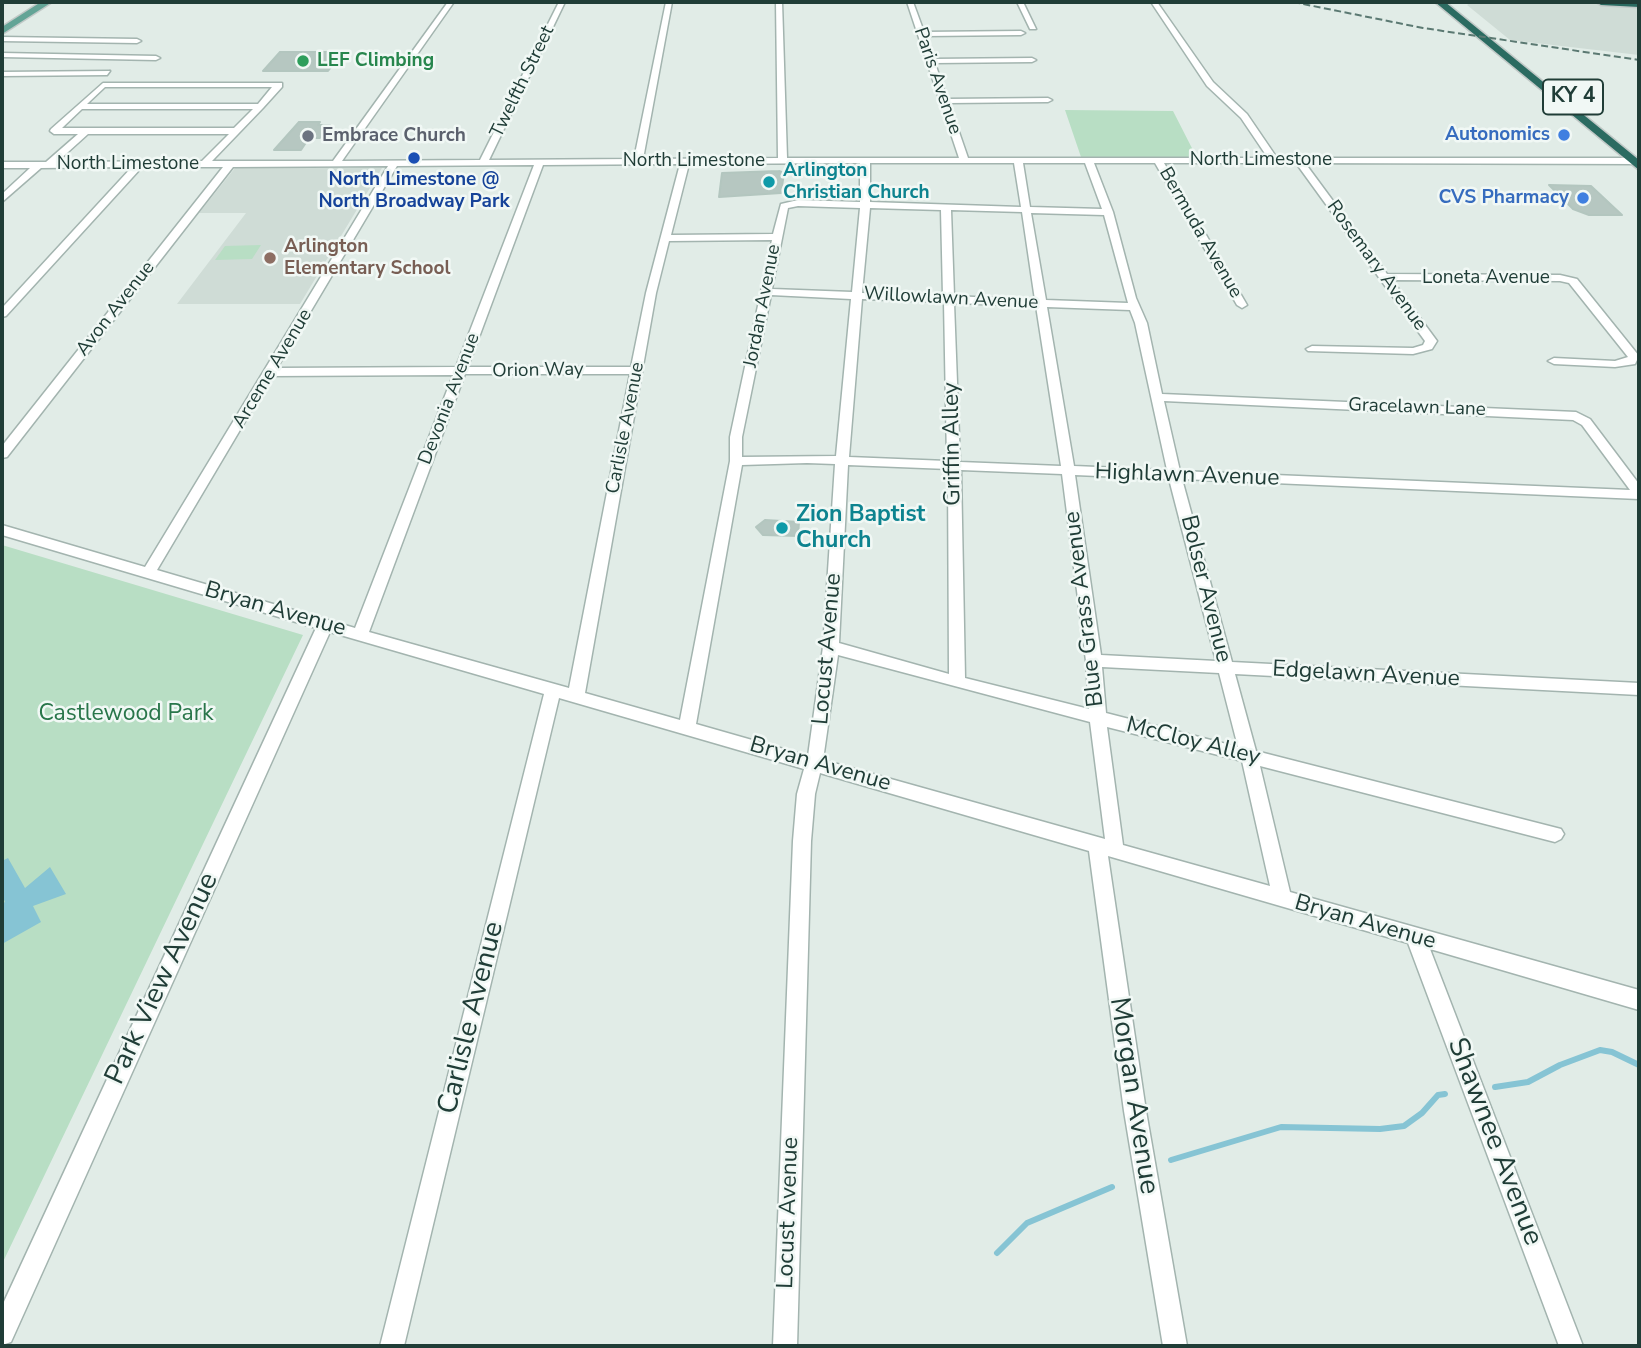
<!DOCTYPE html>
<html>
<head>
<meta charset="utf-8">
<style>
  body { margin:0 }
  #map { position:relative; width:1641px; height:1348px; overflow:hidden; background:#e1ece7; font-family:"Nunito Sans",sans-serif }
  canvas { display:block }
  .frame { position:absolute; inset:0; border:4px solid #203d37; pointer-events:none }
</style>
</head>
<body>
<div id="map">
<canvas width="1641" height="1348"></canvas>
<div class="frame"></div>
</div>
<script>
const c = document.querySelector('canvas').getContext('2d');
c.lineJoin = 'round';
function fill(path, color) { c.fillStyle = color; c.fill(path, 'evenodd'); }
const poly = rows => new Path2D(rows.map(r => 'M' + r).join(''));
function strokePath(path, color, width, dash) { c.strokeStyle = color; c.lineWidth = width; c.lineCap = dash ? 'butt' : 'round'; c.setLineDash(dash || []); c.stroke(path); }
function label(font, color, halo, rows, align = 'center') {
  c.font = font + ' "Nunito Sans",sans-serif'; c.lineWidth = 5; c.setLineDash([]); c.textBaseline = 'middle'; c.strokeStyle = halo; c.fillStyle = color; for (const [text, x, y, turn = 0] of rows) {
    c.save(); c.translate(x, y); c.rotate((+turn || 0) * Math.PI / 180); c.textAlign = isNaN(turn) ? turn : align; if (halo) c.strokeText(text, 0, 0); c.fillText(text, 0, 0); c.restore();
  }
}
fill(poly([
  [1471,2,1572,2,1639,5,1639,55,1510,40,1467,5],
  [235,168,382,168,300,304,177,304,246,213,199,213]
]), '#cfdcd6');
fill(poly([
  [1065,110,1173,111,1197,158,1081,157],
  [261,245,252,259,215,260,225,246],
  [2,545,303,635,2,1264]
]), '#b8dec4');
fill(poly([
  [8,858,25,888,50,867,66,894,33,906,41,922,2,944,2,904,5,902,2,895,2,861]
]), '#86c4d4');
strokePath(poly([
  [1495,1087,1528,1082,1560,1065,1600,1050,1612,1052,1639,1065],
  [1171,1160,1281,1127,1380,1129,1404,1126,1422,1113,1438,1095,1445,1094],
  [997,1253,1027,1223,1112,1187]
]), '#86c4d4', 6);
const building = poly([
  [280,52,343,52,328,71,263,71,280,52],
  [299,122,320,122,318,125,330,125,320,138,309,138,301,150,274,150,299,122],
  [779,171,784,173,781,193,719,197,722,173,779,171],
  [1549,185,1591,186,1622,215,1589,215,1573,209,1549,185],
  [765,520,799,522,798,536,763,535,756,527,765,520]
]);
fill(building, '#b6c7c1');
strokePath(building, '#b3c6bf', 2);
const minor = poly([
  [448,2,454,2,342,161,480,160,559,2,565,2,489,160,634,159,666,2,672,2,643,159,778,158,776,2,782,2,787,158,959,158,907,2,913,2,924,32,1021,31,1025,33,1021,35,925,36,933,59,1032,58,1036,60,1032,62,935,63,947,99,1048,98,1052,100,1048,102,949,103,968,158,1268,158,1241,118,1207,86,1151,2,1157,2,1213,82,1247,114,1277,158,1639,158,1639,164,1305,163,1387,274,1560,275,1577,279,1639,356,1635,364,1615,367,1554,364,1548,361,1554,358,1615,361,1628,357,1569,283,1560,281,1392,280,1437,341,1432,349,1413,354,1308,351,1306,349,1312,346,1413,348,1423,345,1425,341,1296,163,1164,163,1247,305,1242,308,1237,305,1155,163,1094,163,1113,212,1136,298,1147,323,1162,394,1576,412,1590,419,1639,484,1639,499,1182,479,1232,662,1639,683,1639,695,1235,674,1256,751,1561,829,1564,834,1561,839,1555,842,1260,766,1290,892,1639,990,1639,1010,1430,949,1583,1346,1559,1346,1408,943,1108,856,1146,1111,1187,1346,1163,1346,1124,1111,1089,851,820,773,815,794,811,841,797,1346,773,1346,793,841,797,794,804,769,559,698,404,1346,380,1346,544,694,330,632,11,1342,2,1345,2,1306,316,628,2,535,2,525,145,567,388,166,233,167,7,457,2,458,2,446,223,167,142,167,6,316,2,317,2,308,132,167,41,168,2,202,2,194,30,168,2,168,2,162,46,162,78,134,54,134,50,131,51,129,103,83,282,83,282,87,263,108,212,161,333,161,448,2],
  [105,87,272,87,258,104,87,104,105,87],
  [82,109,253,109,234,128,62,128,82,109],
  [88,134,229,134,202,161,57,162,88,134],
  [860,163,860,202,798,200,781,204,773,234,671,235,689,164,860,163],
  [870,163,1014,163,1021,207,870,202,870,163],
  [1023,163,1085,163,1102,209,1030,207,1023,163],
  [680,164,646,293,631,367,468,367,543,165,680,164],
  [534,165,456,367,277,368,397,166,534,165],
  [798,206,860,208,852,292,772,289,788,208,798,206],
  [870,208,941,210,943,296,862,293,870,208],
  [951,210,1022,212,1035,300,954,296,951,210],
  [1031,213,1104,215,1128,303,1046,300,1031,213],
  [772,240,730,437,730,461,680,720,585,693,656,293,669,241,772,240],
  [771,295,851,299,836,456,742,457,742,437,771,295],
  [862,299,944,302,947,461,849,457,862,299],
  [954,303,1036,306,1061,466,960,462,954,303],
  [1047,307,1130,310,1135,323,1167,470,1074,466,1047,307],
  [465,374,630,374,569,688,369,632,465,374],
  [453,375,355,628,157,570,272,376,453,375],
  [1164,401,1573,420,1582,425,1630,490,1180,471,1164,401],
  [807,463,835,464,823,647,808,756,696,724,742,465,807,463],
  [848,465,948,469,949,674,839,643,848,465],
  [961,470,1062,474,1086,661,1089,709,965,678,961,470],
  [1075,475,1169,479,1216,661,1101,655,1075,475],
  [838,655,1090,722,1105,839,823,760,838,655],
  [1102,667,1219,673,1238,747,1106,713,1102,667],
  [1107,727,1242,761,1270,886,1123,845,1107,727],
  [1017,2,1023,2,1036,29,1030,29,1017,2],
  [2,37,137,39,141,41,137,43,2,41,2,37],
  [2,53,156,56,160,58,156,60,2,57,2,53],
  [110,71,107,75,2,76,2,72,110,71]
]);
const major = poly([
  [41,2,52,2,2,34,2,27,41,2]
]);
const highway = poly([
  [1435,2,1445,2,1639,160,1639,170,1435,2],
  [1596,2,1639,2,1639,7,1601,5,1596,2]
]);
strokePath(minor, '#a3b4af', 3);
strokePath(major, '#c1c9c7', 3);
strokePath(highway, '#c1c9c7', 3);
fill(minor, '#fff');
fill(major, '#63a496');
fill(highway, '#2b6b61');
strokePath(poly([
  [1293,2,1423,28,1639,60]
]), '#5b7972', 2, [7, 3.5]);
for (const [x, y, r, color] of [
  [303,61,7,"#2e9e5b"],
  [1564,135,7,"#3f7fe0"],
  [308,136,7,"#6b7280"],
  [414,158,7,"#1a4fb4"],
  [769,182,7,"#0f9aa8"],
  [1583,198,7,"#3f7fe0"],
  [270,258,7,"#8d6e63"],
  [782,528,7,"#0f9aa8"]
]) { const dot = new Path2D(); dot.arc(x, y, r, 0, 2 * Math.PI); c.fillStyle = color; c.fill(dot); strokePath(dot, '#f1f8f5', 2.5); }
label('bold 19px', '#27864d', '#f1f8f5', [
  ["LEF Climbing",317,61]
], 'left');
label('19px', '#203d37', '#f1f8f5', [
  ["Paris Avenue",937,81,71],
  ["Twelfth Street",523,82,-64],
  ["North Limestone",1261,160],
  ["North Limestone",694,161],
  ["North Limestone",128,164],
  ["Bermuda Avenue",1200,233,60],
  ["Rosemary Avenue",1376,266,54],
  ["Loneta Avenue",1486,278],
  ["Willowlawn Avenue",951,299,3],
  ["Jordan Avenue",763,306,-79],
  ["Avon Avenue",116,309,-52],
  ["Arceme Avenue",273,369,-59],
  ["Orion Way",538,371,-1],
  ["Devonia Avenue",450,399,-69],
  ["Gracelawn Lane",1417,408,2],
  ["Carlisle Avenue",626,428,-79]
]);
label('bold 19px', '#366cbe', '#f1f8f5', [
  ["Autonomics",1550,135],
  ["CVS Pharmacy",1569,198]
], 'right');
label('bold 19px', '#5b616d', '#f1f8f5', [
  ["Embrace Church",322,136]
], 'left');
label('bold 19px', '#0d838f', '#f1f8f5', [
  ["Arlington",783,171],
  ["Christian Church",783,193]
], 'left');
label('bold 19px', '#164399', '#f1f8f5', [
  ["North Limestone @",414,180],
  ["North Broadway Park",414,202]
]);
label('bold 19px', '#785e54', '#f1f8f5', [
  ["Arlington",284,247],
  ["Elementary School",284,269]
], 'left');
for (const [x, y, w] of [
  [1573,97,60]
]) { const box = new Path2D(); box.roundRect(x - w / 2, y - 17.5, w, 35, 5); c.fillStyle = '#f1f8f5'; c.fill(box); strokePath(box, '#203d37', 2); }
label('bold 21px', '#203d37', null, [
  ["KY 4",1573,97]
]);
label('23px', '#203d37', '#f1f8f5', [
  ["Griffin Alley",953,444,-91],
  ["Highlawn Avenue",1187,476,2],
  ["Bolser Avenue",1205,589,76],
  ["Blue Grass Avenue",1085,609,-97],
  ["Bryan Avenue",275,610,16],
  ["Locust Avenue",828,649,-85],
  ["Edgelawn Avenue",1366,675,3],
  ["McCloy Alley",1193,742,14],
  ["Bryan Avenue",820,765,16],
  ["Bryan Avenue",1365,923,16],
  ["Locust Avenue",789,1213,-88]
]);
label('bold 23px', '#0d838f', '#f1f8f5', [
  ["Zion Baptist",796,515],
  ["Church",796,541]
], 'left');
label('23px', '#29764a', '#f1f8f5', [
  ["Castlewood Park",126,714]
]);
label('28px', '#203d37', '#f1f8f5', [
  ["Park View Avenue",163,979,-65],
  ["Carlisle Avenue",472,1018,-76],
  ["Morgan Avenue",1133,1096,81],
  ["Shawnee Avenue",1494,1142,69]
]);
</script>
</body>
</html>
